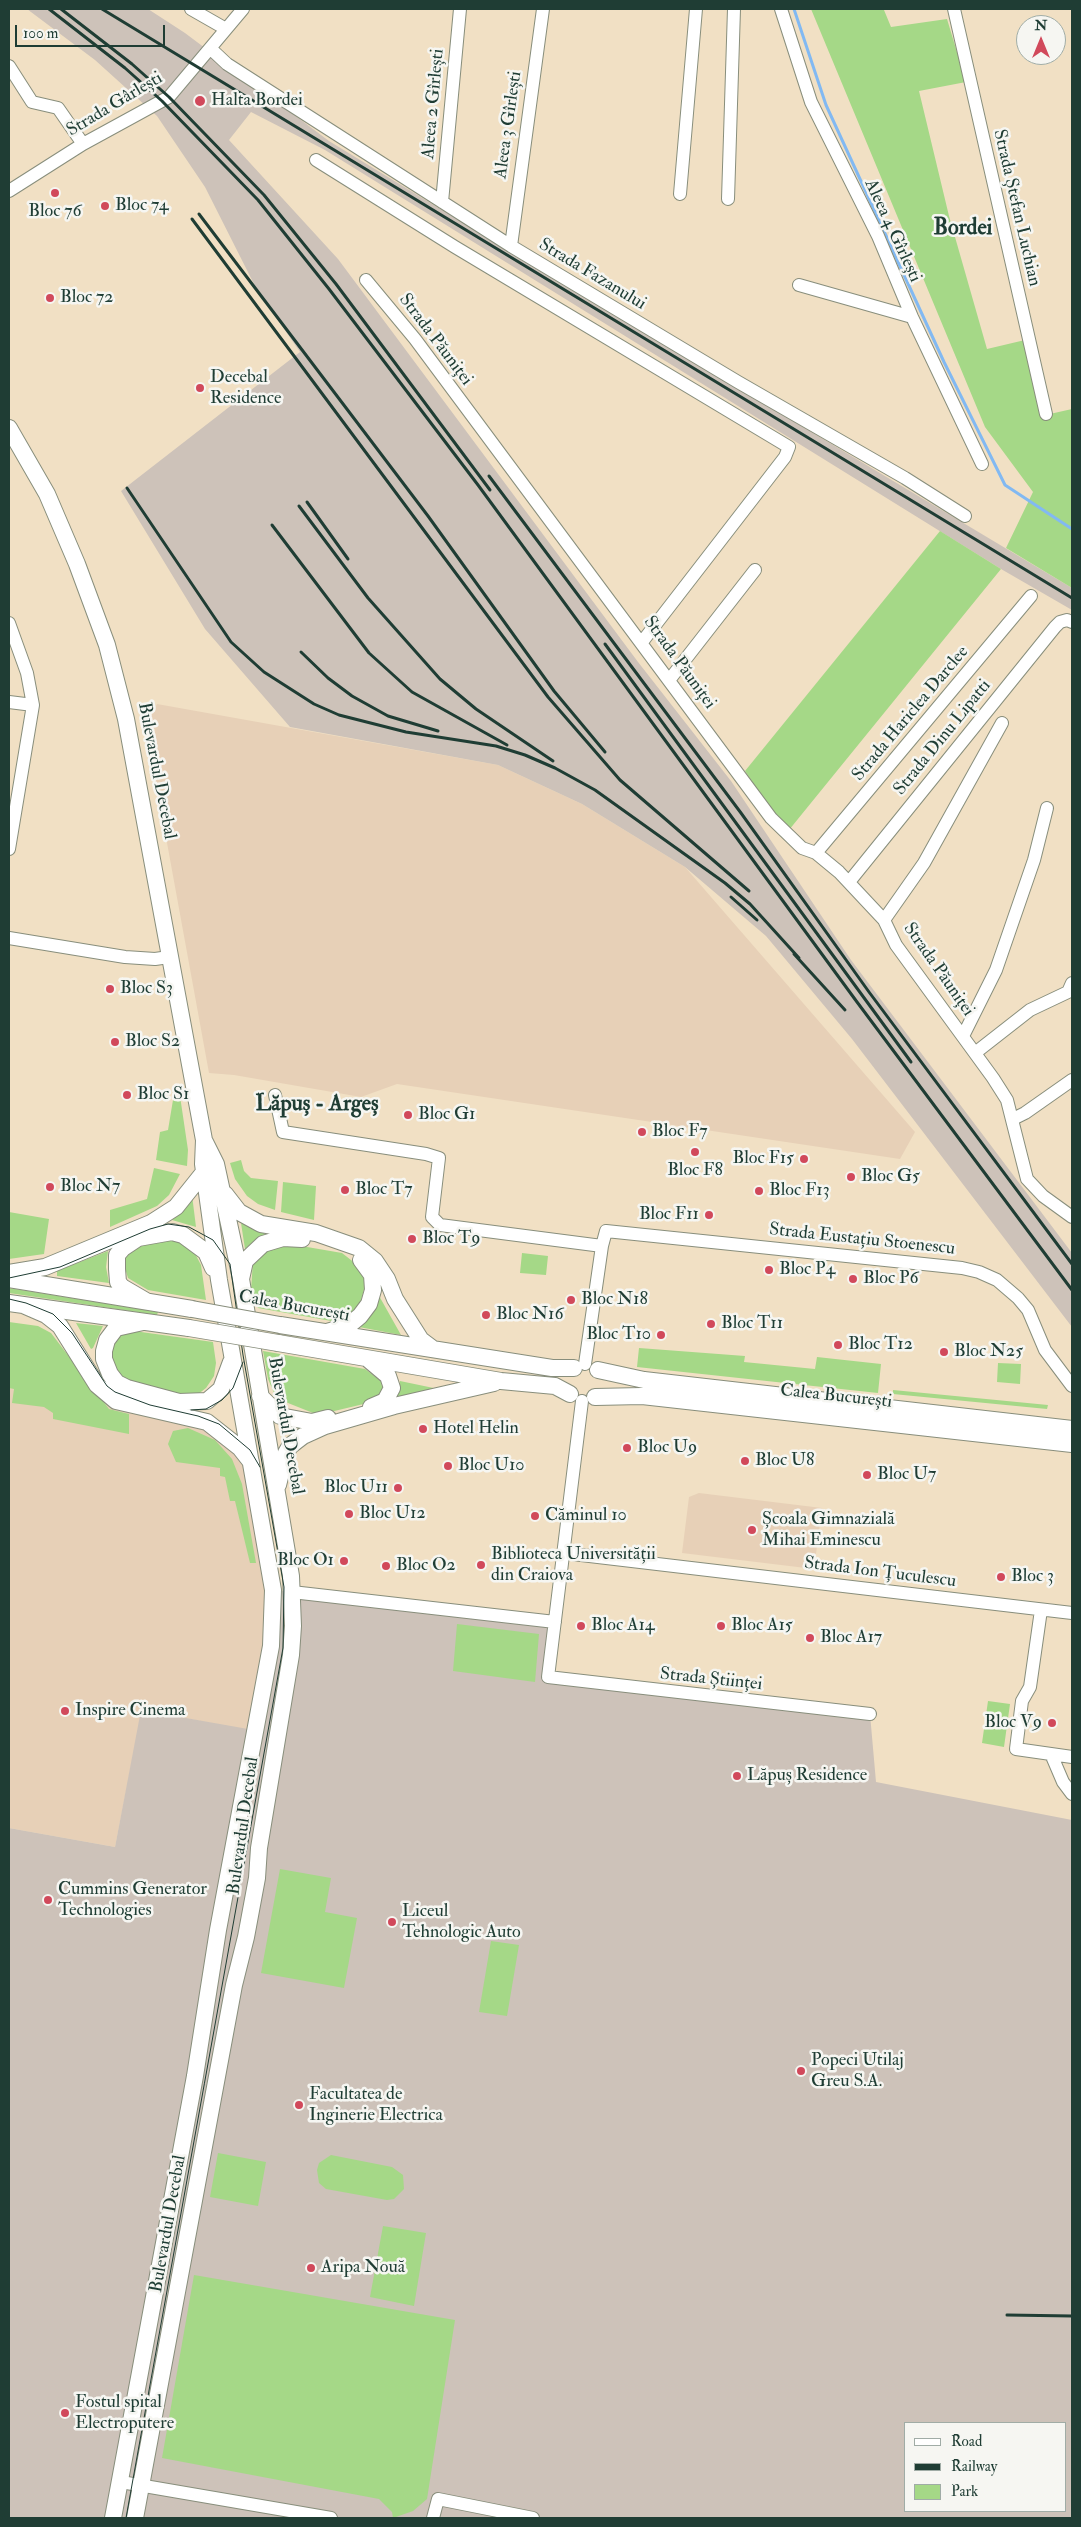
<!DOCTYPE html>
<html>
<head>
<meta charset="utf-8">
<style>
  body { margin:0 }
  #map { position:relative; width:1081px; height:2527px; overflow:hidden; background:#f1e0c4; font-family:"IM FELL Double Pica",serif }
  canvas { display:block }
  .frame { position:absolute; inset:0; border:10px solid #1f3d34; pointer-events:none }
  .legend { position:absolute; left:904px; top:2422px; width:162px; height:90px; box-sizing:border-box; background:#f6f6f2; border:1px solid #a0aca6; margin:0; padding:6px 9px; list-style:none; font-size:15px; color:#1f3d34 }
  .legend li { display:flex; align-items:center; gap:10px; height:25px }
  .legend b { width:25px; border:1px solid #a0aca6 }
  .north { position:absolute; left:1016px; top:15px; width:50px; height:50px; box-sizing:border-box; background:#f6f6f2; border:1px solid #a0aca6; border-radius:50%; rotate:0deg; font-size:14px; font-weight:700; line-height:20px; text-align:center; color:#1f3d34 }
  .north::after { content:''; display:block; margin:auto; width:18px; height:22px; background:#d1495b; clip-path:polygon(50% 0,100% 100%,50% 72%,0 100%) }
  .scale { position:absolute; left:15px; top:25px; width:150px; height:22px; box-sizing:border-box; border:2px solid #1f3d34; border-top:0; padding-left:6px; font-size:15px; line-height:18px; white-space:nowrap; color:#1f3d34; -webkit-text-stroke:4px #f6f6f2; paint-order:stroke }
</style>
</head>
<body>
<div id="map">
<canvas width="1081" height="2527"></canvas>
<div class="frame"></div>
<ul class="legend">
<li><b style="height:6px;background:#fff"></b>Road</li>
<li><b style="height:6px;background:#1f3d34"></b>Railway</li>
<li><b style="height:14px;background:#a5d887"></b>Park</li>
</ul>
<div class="north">N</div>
<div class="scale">100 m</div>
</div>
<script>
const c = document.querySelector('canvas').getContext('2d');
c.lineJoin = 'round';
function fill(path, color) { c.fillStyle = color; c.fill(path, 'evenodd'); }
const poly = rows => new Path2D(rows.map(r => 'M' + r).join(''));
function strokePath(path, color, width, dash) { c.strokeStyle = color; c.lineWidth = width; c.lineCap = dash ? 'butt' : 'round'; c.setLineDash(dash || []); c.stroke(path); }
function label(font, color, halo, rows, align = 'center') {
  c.font = font + ' "IM FELL Double Pica",serif'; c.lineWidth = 5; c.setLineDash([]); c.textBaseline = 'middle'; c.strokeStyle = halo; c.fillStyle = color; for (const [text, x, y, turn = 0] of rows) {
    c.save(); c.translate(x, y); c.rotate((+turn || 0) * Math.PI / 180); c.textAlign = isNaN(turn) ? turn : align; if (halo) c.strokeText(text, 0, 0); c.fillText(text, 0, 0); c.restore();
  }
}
fill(poly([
  [157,704,498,765,582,804,685,867,915,1132,900,1159,397,1084,361,1097,234,1075,209,1073,155,777,144,730],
  [9,1386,90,1402,182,1415,207,1422,252,1464,273,1590,248,1730,142,1710,115,1847,9,1828],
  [699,1493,822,1508,814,1569,682,1553,689,1497]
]), '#e7d0b7');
fill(poly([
  [27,9,148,9,185,33,329,141,514,254,1072,588,1072,610,1001,569,325,150,251,112,229,140,338,259,638,662,731,781,851,960,1072,1253,1072,1327,852,1039,766,936,685,867,582,804,498,765,290,727,205,629,121,491,300,352,257,290,205,187,157,116,95,60],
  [273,1590,555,1622,548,1677,870,1714,876,1782,1072,1820,1072,2518,9,2518,9,1828,115,1847,141,1710,248,1729],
  [905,2423,1065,2423,1065,2511,905,2511]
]), '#cdc2b9');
fill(poly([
  [811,9,884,10,891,27,947,19,966,82,919,91,949,216,987,349,1025,340,1041,416,1072,409,1072,588,1006,548,1033,492,985,427],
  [940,531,1001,569,789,830,780,824,745,771],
  [175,1088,180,1096,188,1150,187,1166,156,1160,160,1132,168,1130],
  [241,1160,244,1171,251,1178,278,1181,275,1210,258,1204,247,1196,235,1179,230,1163],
  [154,1168,180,1174,169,1195,157,1206,110,1227,110,1210,147,1199],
  [283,1182,316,1186,314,1220,281,1212],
  [192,1195,196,1227,172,1220,182,1209],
  [9,1212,49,1219,44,1254,9,1259],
  [241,1223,266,1234,256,1239,245,1249],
  [172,1237,190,1244,201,1265,206,1300,148,1290,128,1278,123,1262,126,1253,138,1243],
  [284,1243,342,1253,360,1267,366,1283,360,1303,349,1316,337,1322,258,1308,251,1290,253,1261,266,1248],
  [108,1251,106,1267,109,1283,57,1276,57,1271],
  [522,1253,548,1256,546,1275,520,1273],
  [9,1288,158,1312,157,1315,9,1293],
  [378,1294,401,1335,359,1327],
  [9,1322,38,1326,51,1333,109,1409,129,1414,129,1434,53,1419,53,1413,44,1407,12,1403,14,1389,9,1388],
  [76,1323,103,1326,93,1348,91,1349],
  [126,1332,141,1332,213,1342,216,1363,214,1376,206,1388,197,1395,186,1397,130,1381,120,1375,113,1363,112,1350,118,1338],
  [639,1348,745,1356,744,1362,815,1369,817,1357,881,1364,878,1393,637,1367],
  [263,1351,365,1369,381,1381,383,1392,372,1402,326,1413,313,1413,288,1403,274,1393,268,1379],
  [998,1363,1021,1364,1020,1384,997,1382],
  [400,1381,448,1391,397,1399],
  [893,1390,1048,1405,1047,1409,893,1394],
  [188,1428,215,1440,232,1459,242,1484,256,1563,250,1563,235,1501,230,1501,225,1477,220,1476,220,1468,176,1462,168,1444,173,1431],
  [457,1624,539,1634,535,1682,453,1671],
  [988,1701,1010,1704,1004,1747,982,1743],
  [280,1869,331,1878,325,1912,357,1918,344,1988,261,1973],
  [491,1941,519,1945,507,2016,479,2012],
  [218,2153,266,2162,258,2206,210,2197],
  [331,2155,392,2167,403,2175,404,2189,394,2199,387,2200,326,2189,319,2183,317,2170,319,2163],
  [383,2226,426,2233,414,2306,370,2297],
  [194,2275,455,2320,427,2499,413,2511,393,2518,392,2512,379,2499,162,2458]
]), '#a5d887');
strokePath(poly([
  [794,9,826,105,944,362,1005,485,1072,529]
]), '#82b9f2', 3);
const minor = poly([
  [191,9,226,29],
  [781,9,811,102,878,236,912,317,982,464],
  [954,9,1046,414],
  [211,49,227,64,511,246,738,382,905,478,965,516],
  [9,66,32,102,58,108,83,144],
  [316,160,455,247,789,447,785,457,642,642],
  [9,191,83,144,169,97,243,9],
  [680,194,696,9],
  [728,199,734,9],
  [442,202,460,9],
  [511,246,543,9],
  [366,280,415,339,771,818,802,848,816,853,839,872,884,920,896,945,993,1078,1007,1100,1027,1179,1043,1196,1072,1217],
  [799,285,912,317],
  [9,623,27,673,33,705,9,849],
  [670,679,755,570],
  [9,702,33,705],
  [816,853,1031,596],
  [849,882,1055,627,1060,622,1067,620,1072,622],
  [884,920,924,863,1002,723],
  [9,938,125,957,155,959,169,957],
  [963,1036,996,970,1034,860,1047,808],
  [975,1053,1030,1010,1068,992,1072,983],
  [275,1095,283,1132,426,1154,439,1158,432,1217,440,1225,602,1246],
  [1013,1119,1025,1113,1072,1080],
  [585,1364,602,1246,606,1231,962,1268,979,1272,997,1280,1018,1298,1028,1310,1045,1350,1072,1386],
  [582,1401,548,1677,870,1714],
  [564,1553,1072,1613],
  [292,1592,555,1622],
  [1041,1610,1030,1687,1022,1701,1016,1749,1072,1757],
  [1051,1754,1063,1782,1072,1794],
  [121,2482,331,2518],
  [433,2518,438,2499,533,2518]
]);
const major = poly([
  [9,428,47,494,77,564,107,645,126,719,204,1140,203,1164,219,1280,273,1590,271,1646,218,1930,195,2076,113,2518],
  [225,1194,239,1212,261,1224,316,1233,359,1248,375,1261,387,1279,395,1299,421,1340,433,1349],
  [9,1273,45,1267,151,1223,176,1207,204,1172],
  [9,1279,192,1309],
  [241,1279,245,1261,263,1244,283,1238,302,1239],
  [146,1301,122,1287,118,1282,117,1269,117,1255,123,1248,138,1238,172,1232,183,1235,206,1252,213,1268],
  [9,1303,189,1328],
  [23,1305,46,1315,60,1326,97,1385,116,1401,207,1422,240,1448,251,1462],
  [143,1322,116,1328,107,1340,104,1351,104,1359,110,1374,117,1383,127,1388,179,1402,207,1401,221,1389,231,1362],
  [280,1325,552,1368,574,1368],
  [327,1332,348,1326,360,1316,369,1304,373,1290,372,1275,361,1260],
  [278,1343,501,1381,555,1386,570,1394],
  [369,1360,388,1376,392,1388,385,1401,371,1407],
  [598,1370,644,1380,1072,1429],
  [260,1396,280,1416,312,1422,328,1418],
  [595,1397,642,1396,1072,1444],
  [278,1485,286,1453,290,1446,303,1436,325,1426,394,1406,494,1383],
  [135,2518,234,1985,246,1937,257,1878,259,1848,291,1655,293,1626,291,1576,241,1279,216,1164,205,1142]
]);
strokePath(minor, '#888e7c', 14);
strokePath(major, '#888e7c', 18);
strokePath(minor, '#fff', 12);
strokePath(major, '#fff', 16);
strokePath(poly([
  [9,1278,60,1267,150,1229,168,1224,189,1227,213,1240,230,1264,243,1355,284,1587,283,1648,126,2518],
  [9,1299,26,1303,53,1314,72,1333,107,1386,115,1392,150,1405,198,1416,219,1424,250,1450,260,1467],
  [191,1410,206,1409,222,1400,233,1388,243,1362]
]), '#1f3d34', 1);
strokePath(poly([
  [49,9,125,68,162,101,258,200,329,289,478,485,857,1002,1072,1290],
  [61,9,132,64,169,97,264,195,336,284,490,490],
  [102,9,1072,598],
  [199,214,428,516,554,691,605,752],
  [192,219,548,697,620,780,749,891],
  [489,476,741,813,869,992,1072,1264],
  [127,488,231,642,264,672,314,704,339,715,406,732,496,746,525,755,555,768,595,790,725,883,750,904,799,958],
  [307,502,348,559],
  [299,506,368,598,440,679,476,709,553,761],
  [272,525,369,653,412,692,507,745],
  [605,644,911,1062],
  [301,652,328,678,352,696,388,716,438,731],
  [731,897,757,920],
  [794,954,845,1010],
  [1007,2315,1072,2316]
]), '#1f3d34', 3);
const majorBridge = poly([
  [192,1309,280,1325],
  [189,1328,278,1343]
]);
strokePath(majorBridge, '#888e7c', 18, []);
strokePath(majorBridge, '#fff', 16);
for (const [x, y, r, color] of [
  [200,101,6,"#d1495b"],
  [55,193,5,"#d1495b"],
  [105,206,5,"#d1495b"],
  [50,298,5,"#d1495b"],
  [200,388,5,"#d1495b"],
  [110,989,5,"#d1495b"],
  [115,1042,5,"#d1495b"],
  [127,1095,5,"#d1495b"],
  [408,1115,5,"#d1495b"],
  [642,1132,5,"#d1495b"],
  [695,1152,5,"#d1495b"],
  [804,1159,5,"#d1495b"],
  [851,1177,5,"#d1495b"],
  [50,1187,5,"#d1495b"],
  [345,1190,5,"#d1495b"],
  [759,1191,5,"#d1495b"],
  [709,1215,5,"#d1495b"],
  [412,1239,5,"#d1495b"],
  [769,1270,5,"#d1495b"],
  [853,1279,5,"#d1495b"],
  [571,1300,5,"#d1495b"],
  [486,1315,5,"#d1495b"],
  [711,1324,5,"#d1495b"],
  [661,1335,5,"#d1495b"],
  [838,1345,5,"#d1495b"],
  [944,1352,5,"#d1495b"],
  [423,1429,5,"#d1495b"],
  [627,1448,5,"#d1495b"],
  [745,1461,5,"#d1495b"],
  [448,1466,5,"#d1495b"],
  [867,1475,5,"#d1495b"],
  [398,1488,5,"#d1495b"],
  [349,1514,5,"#d1495b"],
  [535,1516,5,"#d1495b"],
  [752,1530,5,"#d1495b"],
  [344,1561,5,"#d1495b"],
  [481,1565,5,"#d1495b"],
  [386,1566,5,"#d1495b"],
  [1001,1577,5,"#d1495b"],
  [581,1626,5,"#d1495b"],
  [721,1626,5,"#d1495b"],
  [810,1638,5,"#d1495b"],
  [65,1711,5,"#d1495b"],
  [1052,1723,5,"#d1495b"],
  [737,1776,5,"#d1495b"],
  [48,1900,5,"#d1495b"],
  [392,1922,5,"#d1495b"],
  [801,2071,5,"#d1495b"],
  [299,2105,5,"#d1495b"],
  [311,2268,5,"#d1495b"],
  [65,2413,5,"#d1495b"]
]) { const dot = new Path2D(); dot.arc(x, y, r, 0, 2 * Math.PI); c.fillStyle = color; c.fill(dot); strokePath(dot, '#f6f6f2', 2); }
label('18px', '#1f3d34', '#f6f6f2', [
  ["Halta Bordei",211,101],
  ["Bloc 74",115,206],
  ["Bloc 76",55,212,"center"],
  ["Bloc 72",60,298],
  ["Decebal",210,378],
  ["Residence",210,399],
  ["Bloc S3",120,989],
  ["Bloc S2",125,1042],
  ["Bloc S1",137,1095],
  ["Bloc G1",418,1115],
  ["Bloc F7",652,1132],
  ["Bloc F15",794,1159,"right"],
  ["Bloc F8",695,1171,"center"],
  ["Bloc G5",861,1177],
  ["Bloc N7",60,1187],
  ["Bloc T7",355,1190],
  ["Bloc F13",769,1191],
  ["Bloc F11",699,1215,"right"],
  ["Bloc T9",422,1239],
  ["Bloc P4",779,1270],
  ["Bloc P6",863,1279],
  ["Bloc N18",581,1300],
  ["Bloc N16",496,1315],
  ["Bloc T11",721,1324],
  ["Bloc T10",651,1335,"right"],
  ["Bloc T12",848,1345],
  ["Bloc N25",954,1352],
  ["Hotel Helin",433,1429],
  ["Bloc U9",637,1448],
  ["Bloc U8",755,1461],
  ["Bloc U10",458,1466],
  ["Bloc U7",877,1475],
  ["Bloc U11",388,1488,"right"],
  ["Bloc U12",359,1514],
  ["Căminul 10",545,1516],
  ["Școala Gimnazială",762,1520],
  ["Mihai Eminescu",762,1541],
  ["Biblioteca Universității",491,1555],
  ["din Craiova",491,1576],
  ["Bloc O1",334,1561,"right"],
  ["Bloc O2",396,1566],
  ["Bloc 3",1011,1577],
  ["Bloc A14",591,1626],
  ["Bloc A15",731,1626],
  ["Bloc A17",820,1638],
  ["Inspire Cinema",75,1711],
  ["Bloc V9",1042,1723,"right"],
  ["Lăpuș Residence",747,1776],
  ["Cummins Generator",58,1890],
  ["Technologies",58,1911],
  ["Liceul",402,1912],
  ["Tehnologic Auto",402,1933],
  ["Popeci Utilaj",811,2061],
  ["Greu S.A.",811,2082],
  ["Facultatea de",309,2095],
  ["Inginerie Electrica",309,2116],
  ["Aripa Nouă",321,2268],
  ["Fostul spital",75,2403],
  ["Electroputere",75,2424]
], 'left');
label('18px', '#1f3d34', '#f6f6f2', [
  ["Aleea 2 Gîrlești",434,104,-85],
  ["Strada Gârlești",115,105,-31],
  ["Aleea 3 Gîrlești",509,125,-82],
  ["Strada Ștefan Luchian",1016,208,77],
  ["Aleea 4 Gîrlești",892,231,65],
  ["Strada Fazanului",592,275,31],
  ["Strada Păuniței",435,340,53],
  ["Strada Păuniței",679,663,54],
  ["Strada Hariclea Darclee",911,714,-50],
  ["Strada Dinu Lipatti",943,738,-51],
  ["Bulevardul Decebal",156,771,79],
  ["Strada Păuniței",938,970,55],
  ["Strada Eustațiu Stoenescu",862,1240,6],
  ["Calea București",294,1307,10],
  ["Calea București",836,1397,6],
  ["Bulevardul Decebal",285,1426,80],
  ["Strada Ion Țuculescu",880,1573,7],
  ["Strada Științei",711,1680,6],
  ["Bulevardul Decebal",244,1826,-82],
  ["Bulevardul Decebal",169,2224,-80]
]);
label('bold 22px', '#1f3d34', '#f6f6f2', [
  ["Bordei",963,229],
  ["Lăpuș - Argeș",317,1105]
]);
</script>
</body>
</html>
